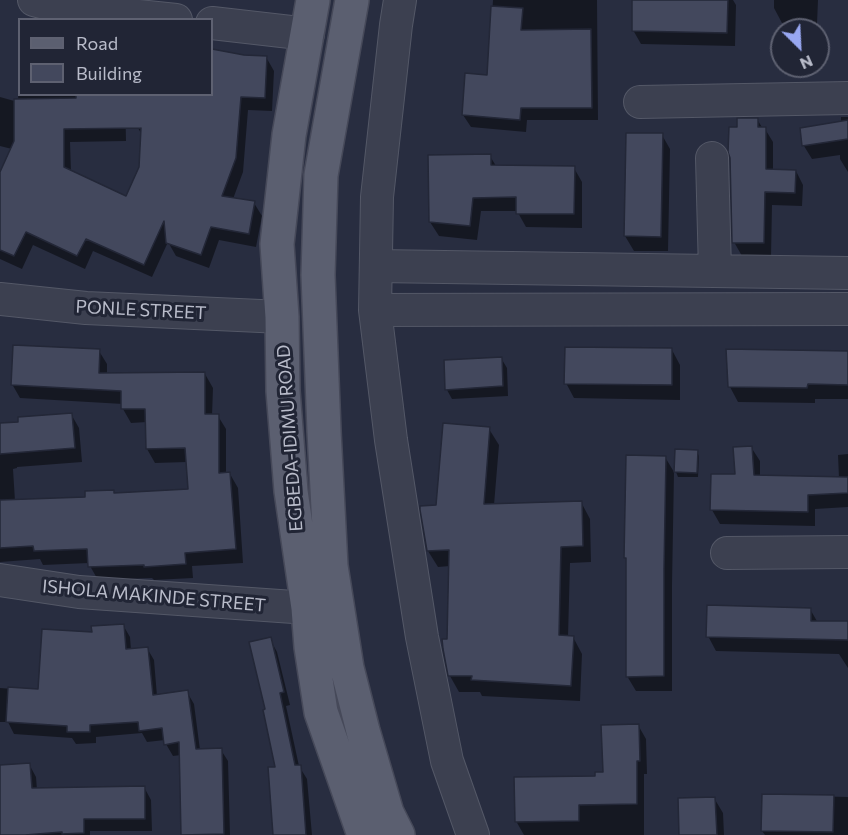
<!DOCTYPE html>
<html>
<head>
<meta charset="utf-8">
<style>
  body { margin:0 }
  #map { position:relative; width:848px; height:835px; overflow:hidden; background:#282d40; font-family:Commissioner,sans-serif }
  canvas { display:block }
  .legend { position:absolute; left:18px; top:18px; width:195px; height:78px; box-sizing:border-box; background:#212535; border:2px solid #5e6171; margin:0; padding:8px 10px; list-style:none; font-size:18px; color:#b9bcca }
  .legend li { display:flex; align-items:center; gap:12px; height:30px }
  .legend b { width:30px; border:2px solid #5e6171 }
  .north { position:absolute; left:770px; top:18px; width:60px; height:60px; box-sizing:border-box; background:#212535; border:2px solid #5e6171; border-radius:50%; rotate:156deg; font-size:16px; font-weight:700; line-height:24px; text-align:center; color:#b9bcca }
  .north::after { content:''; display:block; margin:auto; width:21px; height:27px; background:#98a7f1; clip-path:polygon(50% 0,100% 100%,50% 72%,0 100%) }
</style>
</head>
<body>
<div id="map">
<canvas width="848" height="835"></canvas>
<ul class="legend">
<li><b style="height:8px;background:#5b5f70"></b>Road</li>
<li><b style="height:16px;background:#43485d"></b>Building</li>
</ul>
<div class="north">N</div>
</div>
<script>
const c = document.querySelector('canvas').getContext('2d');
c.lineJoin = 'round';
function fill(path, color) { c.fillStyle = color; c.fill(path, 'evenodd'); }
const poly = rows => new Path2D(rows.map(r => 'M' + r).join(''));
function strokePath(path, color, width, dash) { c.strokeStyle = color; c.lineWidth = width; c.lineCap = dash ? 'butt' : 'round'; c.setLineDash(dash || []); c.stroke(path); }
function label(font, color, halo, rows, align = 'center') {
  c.font = font + ' Commissioner,sans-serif'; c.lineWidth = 6; c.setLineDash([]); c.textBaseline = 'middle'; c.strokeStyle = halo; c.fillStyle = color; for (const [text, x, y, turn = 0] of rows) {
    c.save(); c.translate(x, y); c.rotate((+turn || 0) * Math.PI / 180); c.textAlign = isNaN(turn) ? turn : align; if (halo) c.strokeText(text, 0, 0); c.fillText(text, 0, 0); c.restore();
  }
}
fill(poly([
  [493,0,597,0,598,120,527,120,526,132,471,127,463,115,488,77],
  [634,0,733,0,736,5,735,46,641,44,633,30],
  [774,0,818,0,817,24,782,23,774,8],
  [20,49,20,94,125,94,126,141,70,142,71,172,126,198,140,168,142,135,138,128,212,94,212,51,244,56,266,57,274,71,272,111,248,110,243,172,233,199,254,203,262,216,256,247,219,240,209,268,176,256,168,242,152,277,93,251,85,269,33,245,22,269,0,259,0,175,12,149,0,146,0,97,18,102],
  [841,117,848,117,848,172,840,159,840,155,812,159,804,146,841,123],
  [757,119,763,129,765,129,773,142,773,171,796,171,803,185,802,206,772,205,771,257,742,256,734,242,739,129],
  [662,135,670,149,668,251,634,251,625,236],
  [490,156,496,166,574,168,582,182,582,228,526,227,517,211,481,211,477,240,439,236,430,222],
  [672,350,680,365,680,400,574,398,566,383],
  [99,351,107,364,107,374,205,374,213,388,212,416,218,416,226,429,226,474,230,474,238,488,243,563,192,566,193,578,154,580,152,578,98,580,90,566,89,563,43,565,40,559,0,562,0,425,71,414,79,428,82,462,17,467,17,468,13,469,15,501,87,498,115,495,189,490,187,462,155,463,147,449,147,422,131,423,123,409,123,404,20,398,12,384],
  [848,353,848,399,815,399,815,403,738,402,730,387],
  [501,358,507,368,508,396,452,399,447,390],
  [489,429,499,445,494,505,581,502,590,519,591,562,570,563,568,637,573,637,582,654,580,701,482,696,480,692,459,692,450,676,448,641,450,566,438,567,428,551,438,507],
  [751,447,760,461,760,476,839,478,838,455,848,454,848,507,815,509,815,526,720,524,712,510,737,476],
  [697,451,699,456,698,477,678,477,676,472],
  [665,457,674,472,672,585,672,691,636,691,627,676,627,560,625,557],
  [810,609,818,623,848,623,848,668,839,654,716,651,708,636],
  [123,625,130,637,131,650,147,648,154,660,157,696,187,692,194,704,200,750,221,750,228,761,230,835,183,835,181,755,173,756,166,744,165,740,147,742,142,733,96,737,96,743,76,744,72,738,14,734,8,722,0,722,0,688,40,691,93,634],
  [270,639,277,652,290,705,286,706,299,766,307,779,312,835,275,835,277,768],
  [638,725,646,739,647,774,644,774,644,835,524,835,516,821,605,773],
  [29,764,36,777,37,790,144,787,151,800,152,831,90,831,90,835,0,835,0,767],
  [763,795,848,797,848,835,765,835,762,831],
  [714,798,723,813,724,835,680,835]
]), '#0007');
const building = poly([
  [632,0,728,0,727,33,632,31,632,0],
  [491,6,523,8,521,30,591,29,592,108,521,108,520,120,462,115,465,73,487,75,491,6],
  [212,49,244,55,267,56,265,98,241,97,236,158,222,196,255,201,249,234,211,227,201,255,166,243,164,221,144,265,86,239,77,256,26,232,14,256,0,250,0,172,14,141,14,99,76,98,76,94,212,94,212,49],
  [141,128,139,167,126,196,64,167,64,129,141,128],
  [737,118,758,118,758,127,766,127,766,169,796,170,795,193,765,192,764,243,732,243,730,158,728,152,729,127,737,127,737,118],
  [848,120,848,139,802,146,800,128,848,120],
  [626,133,663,133,661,237,624,236,626,133],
  [491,154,491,165,575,166,574,214,516,214,516,197,473,198,470,226,429,222,428,155,491,154],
  [13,345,100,349,99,373,205,372,205,414,219,414,219,473,230,472,236,549,185,553,186,564,144,567,144,565,88,567,87,549,34,551,33,546,0,548,0,500,85,497,85,491,114,490,114,493,188,489,185,448,146,449,145,409,121,409,121,391,11,385,13,345],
  [565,347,672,348,672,385,564,384,565,347],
  [726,349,848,351,848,385,808,384,807,388,728,387,726,349],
  [502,357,503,386,445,390,444,360,502,357],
  [72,413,75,448,0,454,0,423,18,422,18,417,72,413],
  [443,423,490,427,484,504,582,501,583,546,561,547,559,635,574,636,571,686,471,680,472,676,448,676,443,649,442,639,447,639,449,550,427,551,420,510,420,506,436,505,443,423],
  [752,446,754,475,848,477,848,493,808,495,808,512,710,510,711,474,735,474,733,447,752,446],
  [675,449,698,450,697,473,674,472,675,449],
  [626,455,666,456,664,569,664,676,626,677,626,558,624,558,626,455],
  [707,605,811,608,811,621,848,621,848,640,706,637,707,605],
  [124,624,126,649,148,647,153,695,188,690,196,749,222,748,224,834,181,835,179,742,164,745,162,728,139,731,138,722,90,725,90,732,67,732,67,726,6,722,8,687,38,689,42,629,92,632,91,626,124,624],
  [271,637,284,692,280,693,295,765,301,765,306,835,273,835,268,767,275,767,263,710,265,709,249,642,271,637],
  [639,724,640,761,637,761,637,804,579,805,579,821,515,822,514,777,595,776,595,772,603,772,601,725,639,724],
  [30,763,32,788,145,786,145,819,84,819,84,833,62,834,62,832,25,835,0,835,0,765,30,763],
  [762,794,834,795,833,832,761,831,762,794],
  [715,797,717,835,679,835,678,798,715,797]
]);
fill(building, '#43485d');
strokePath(building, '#232737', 1.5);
const minor = poly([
  [34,0,64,8,176,20],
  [400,0,396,25,377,197,375,310,391,440,422,637,447,761,473,835],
  [212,23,308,34],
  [640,102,848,98],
  [712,158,715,271],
  [377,266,848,273],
  [0,299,86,308,282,317],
  [375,310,848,309],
  [727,553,848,552],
  [0,580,79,592,308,608]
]);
const major = poly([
  [313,0,289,135,277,244,282,317,283,391,291,491,308,608,311,647,321,712,364,835],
  [352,0,321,175,318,275,324,431,331,566,347,668,363,731,387,813,398,835]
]);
strokePath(minor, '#545867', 34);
strokePath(major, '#464959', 36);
strokePath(minor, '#3c4050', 32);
strokePath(major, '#5b5f70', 33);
label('18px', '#b9bcca', '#212535', [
  ["PONLE STREET",141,310,3],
  ["EGBEDA-IDIMU ROAD",290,438,-94],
  ["ISHOLA MAKINDE STREET",154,596,5]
]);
</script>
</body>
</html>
